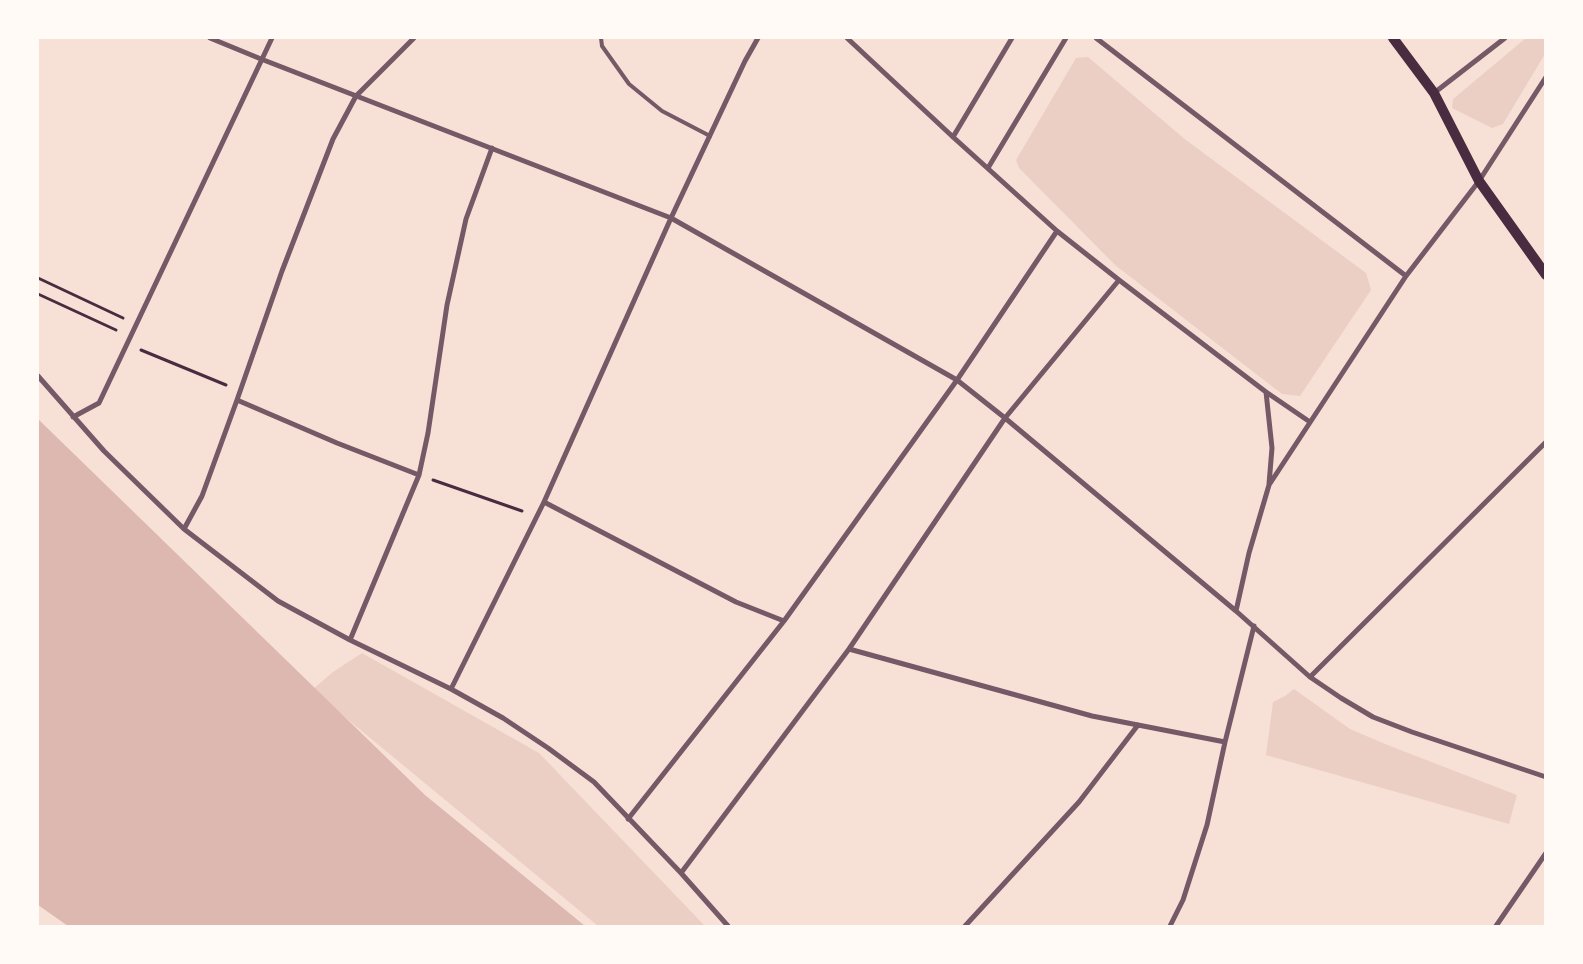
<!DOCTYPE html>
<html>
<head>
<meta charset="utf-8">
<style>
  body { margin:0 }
  #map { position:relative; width:1583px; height:964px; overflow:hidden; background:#f7e1d7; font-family:Ubuntu,sans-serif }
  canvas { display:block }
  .frame { position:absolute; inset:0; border:39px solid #fffaf5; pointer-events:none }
</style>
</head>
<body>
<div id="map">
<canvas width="1583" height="964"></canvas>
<div class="frame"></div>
</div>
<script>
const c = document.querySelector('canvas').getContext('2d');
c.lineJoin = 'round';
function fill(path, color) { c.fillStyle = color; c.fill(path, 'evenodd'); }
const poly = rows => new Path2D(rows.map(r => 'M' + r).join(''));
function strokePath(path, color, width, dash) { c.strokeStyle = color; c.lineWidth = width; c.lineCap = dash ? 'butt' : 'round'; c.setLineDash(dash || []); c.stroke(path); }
fill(poly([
  [1526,38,1545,38,1545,54,1503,124,1492,128,1452,108,1453,99],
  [1088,57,1186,140,1366,273,1371,290,1300,396,1282,394,1115,265,1019,168,1016,160,1076,58],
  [362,653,539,753,705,926,598,926,312,690,333,672],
  [1294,689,1350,729,1390,746,1517,795,1509,824,1266,755,1273,702,1285,696]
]), '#ebcfc5');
fill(poly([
  [38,419,425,795,585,926,68,926,38,905]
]), '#dcb8b0');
strokePath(poly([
  [38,278,123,318],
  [38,294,116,330],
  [141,350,226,385],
  [433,480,522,511]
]), '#4a2c40', 3);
strokePath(poly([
  [601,38,602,46,629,84,662,111,710,136]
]), '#755966', 4);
strokePath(poly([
  [210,38,261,59,671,218,957,380,1005,418,1236,611,1310,677,1341,698,1373,717,1412,732,1546,777],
  [847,38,953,137,1057,231,1119,280,1266,392,1310,422],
  [1096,38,1406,276],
  [1434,93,1505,38],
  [953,137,1012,38],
  [988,168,1066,38],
  [38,376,104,451,184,529,278,601,350,640,451,689,503,718,548,748,594,782,681,873,728,926],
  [1266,392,1272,448,1269,484],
  [237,400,337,443,419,475],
  [73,417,99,403,272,38],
  [544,502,736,602,784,621],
  [184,529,202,496,237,400,282,271,333,139,356,96,414,38],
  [1236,611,1249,553,1269,485,1406,276,1479,181,1546,77],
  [350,640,419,475,428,433,447,305,466,219,492,148],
  [849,649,1092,716,1225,742],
  [1310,677,1546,442],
  [451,689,544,502,671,218,745,61,758,38],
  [628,819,784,621,957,380,1057,231],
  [681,873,849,649,1005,418,1119,280],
  [965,926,1079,802,1138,725],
  [1170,926,1183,900,1207,825,1225,742,1254,626],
  [1496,926,1546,853]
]), '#755966', 5);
strokePath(poly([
  [1393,38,1434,93,1479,181,1546,275]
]), '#4a2c40', 10);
</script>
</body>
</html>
